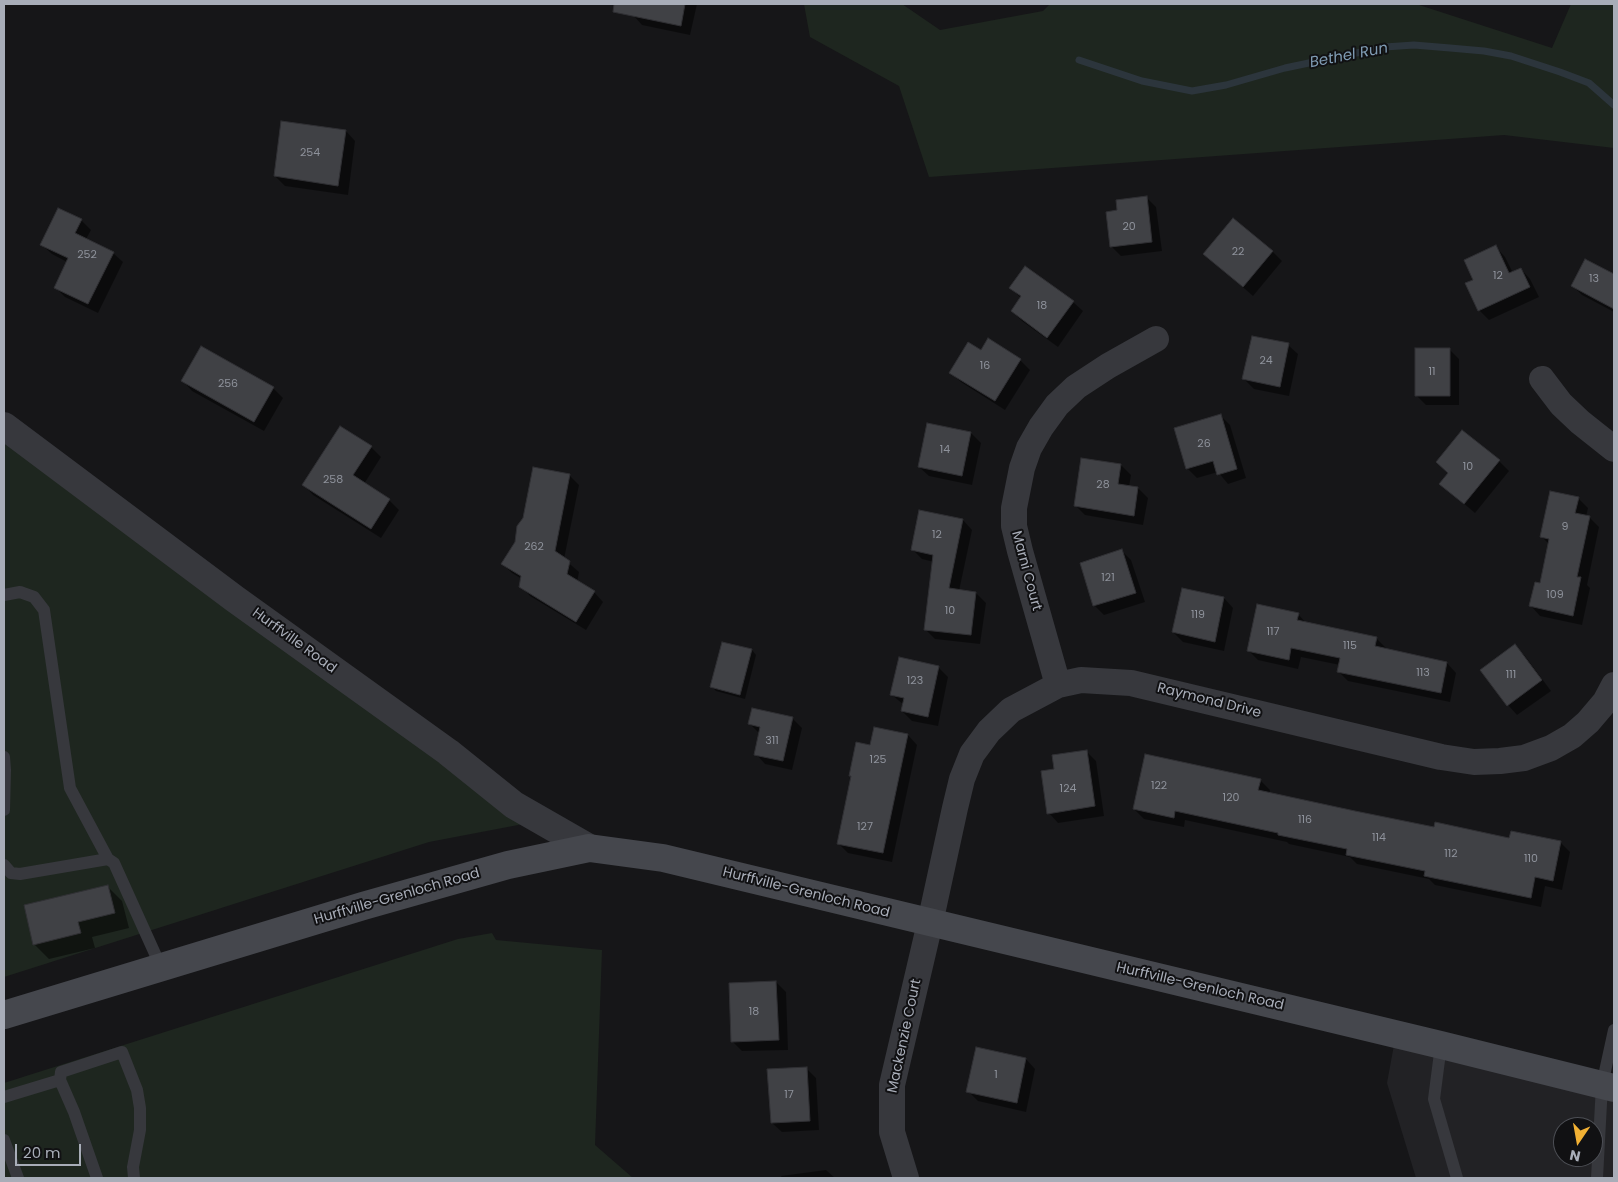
<!DOCTYPE html>
<html>
<head>
<meta charset="utf-8">
<style>
  body { margin:0 }
  #map { position:relative; width:1618px; height:1182px; overflow:hidden; background:#161618; font-family:Poppins,sans-serif }
  canvas { display:block }
  .frame { position:absolute; inset:0; border:5px solid #a8adb8; pointer-events:none }
  .north { position:absolute; left:1553px; top:1117px; width:50px; height:50px; box-sizing:border-box; background:#111113; border:1px solid #4d4f55; border-radius:50%; rotate:192deg; font-size:14px; font-weight:700; line-height:20px; text-align:center; color:#a8adb8 }
  .north::after { content:''; display:block; margin:auto; width:18px; height:22px; background:#f2b134; clip-path:polygon(50% 0,100% 100%,50% 72%,0 100%) }
  .scale { position:absolute; left:15px; top:1144px; width:66px; height:22px; box-sizing:border-box; border:2px solid #a8adb8; border-top:0; padding-left:6px; font-size:15px; line-height:18px; white-space:nowrap; color:#a8adb8; -webkit-text-stroke:4px #111113; paint-order:stroke }
</style>
</head>
<body>
<div id="map">
<canvas width="1618" height="1182"></canvas>
<div class="frame"></div>
<div class="north">N</div>
<div class="scale">20 m</div>
</div>
<script>
const c = document.querySelector('canvas').getContext('2d');
c.lineJoin = 'round';
function fill(path, color) { c.fillStyle = color; c.fill(path, 'evenodd'); }
const poly = rows => new Path2D(rows.map(r => 'M' + r).join(''));
function strokePath(path, color, width, dash) { c.strokeStyle = color; c.lineWidth = width; c.lineCap = dash ? 'butt' : 'round'; c.setLineDash(dash || []); c.stroke(path); }
function label(font, color, halo, rows, align = 'center') {
  c.font = font + ' Poppins,sans-serif'; c.lineWidth = 4; c.setLineDash([]); c.textBaseline = 'middle'; c.strokeStyle = halo; c.fillStyle = color; for (const [text, x, y, turn = 0] of rows) {
    c.save(); c.translate(x, y); c.rotate((+turn || 0) * Math.PI / 180); c.textAlign = isNaN(turn) ? turn : align; if (halo) c.strokeText(text, 0, 0); c.fillText(text, 0, 0); c.restore();
  }
}
fill(poly([
  [1396,1034,1614,1088,1614,1178,1416,1178,1387,1083],
  [1563,1127,1593,1127,1593,1157,1563,1157]
]), '#222225');
fill(poly([
  [804,4,902,4,940,30,1043,11,1050,4,1416,4,1552,48,1571,4,1614,4,1614,148,1504,135,929,177,899,86,810,37],
  [4,421,539,821,429,842,4,977],
  [492,933,496,940,602,950,595,1145,633,1178,4,1178,4,1083,458,939]
]), '#1e261f');
fill(poly([
  [635,4,697,4,690,35,642,25,633,15],
  [346,131,355,141,348,195,285,186,275,176],
  [1147,198,1156,207,1162,251,1121,256,1111,246],
  [81,220,91,230,86,239,113,253,123,262,98,313,65,297,55,287,67,262,52,254,42,245],
  [1496,247,1505,257,1513,273,1521,269,1530,279,1539,297,1489,320,1479,310,1467,284,1474,280],
  [1272,251,1282,261,1253,296,1205,254],
  [1025,268,1073,302,1083,311,1058,347,1022,321,1012,311,1020,297,1011,288],
  [1614,271,1614,312,1582,295,1572,285,1612,275],
  [1288,345,1298,354,1289,396,1254,389,1244,379],
  [1449,349,1459,359,1459,405,1426,405,1416,395],
  [1020,360,1030,370,1005,410,961,382,951,373],
  [183,381,273,388,283,398,264,431,192,391],
  [1220,415,1230,425,1246,478,1228,484,1218,472,1197,478,1187,468],
  [928,424,971,433,981,443,972,485,929,476,919,467],
  [1462,432,1499,461,1509,471,1475,513,1441,484,1449,473],
  [371,447,381,457,364,484,389,500,399,510,381,538,313,495,304,485],
  [1083,459,1121,465,1131,475,1129,487,1138,488,1148,498,1143,525,1085,515,1075,505],
  [569,475,579,485,564,559,579,572,577,582,594,592,603,602,586,630,530,596,521,586,522,579,512,573,503,564],
  [1578,498,1588,508,1586,517,1589,517,1599,527,1587,585,1590,588,1582,625,1540,616,1531,606,1541,584,1549,544,1542,537],
  [963,520,972,530,959,591,976,593,986,603,980,644,935,639,925,629,934,562,922,559,912,549],
  [1122,551,1131,560,1145,602,1104,615,1094,605],
  [1224,598,1233,608,1224,651,1183,642,1173,632],
  [1298,614,1307,624,1376,638,1386,648,1385,650,1447,663,1456,673,1450,702,1348,681,1339,672,1340,665,1301,657,1298,669,1258,660,1248,650],
  [1515,646,1525,656,1551,691,1517,715,1508,705],
  [752,650,756,655,745,699,716,691,712,687],
  [938,667,948,677,938,726,912,721,902,711,904,705,892,695],
  [792,718,802,728,792,770,765,764,756,754,759,733,750,724],
  [908,735,917,745,892,862,848,853,838,843,871,746],
  [1086,751,1096,761,1104,816,1058,823,1049,813,1056,770],
  [1260,780,1270,790,1269,794,1435,828,1510,839,1560,842,1570,852,1562,890,1545,886,1541,907,1435,885,1429,879,1357,864,1350,857,1289,844,1287,842,1185,820,1184,827,1144,819,1134,809],
  [108,887,122,901,129,928,92,937,95,948,49,959,34,944],
  [776,982,786,992,788,1050,742,1051,733,1042],
  [1026,1059,1035,1069,1026,1112,978,1101,968,1091],
  [806,1068,816,1078,819,1130,782,1132,772,1123],
  [826,1170,835,1178,782,1178,781,1176]
]), '#0007');
strokePath(poly([
  [1079,60,1142,81,1192,91,1226,85,1285,68,1385,47,1414,45,1450,48,1484,51,1511,56,1560,72,1589,83,1614,105]
]), '#2c353c', 7);
const building = poly([
  [614,4,685,4,681,26,613,12,614,4],
  [281,121,346,130,338,186,274,176,281,121],
  [1147,196,1152,242,1110,247,1106,212,1117,210,1116,200,1147,196],
  [58,208,82,219,75,233,114,252,88,304,54,288,68,258,40,245,58,208],
  [1233,218,1273,251,1243,287,1203,254,1233,218],
  [1496,245,1509,273,1521,268,1530,287,1478,311,1465,283,1473,280,1464,260,1496,245],
  [1585,259,1614,274,1614,309,1571,286,1585,259],
  [1025,266,1074,301,1047,338,1011,311,1021,296,1009,288,1025,266],
  [1252,336,1289,343,1280,387,1242,379,1252,336],
  [988,338,1021,359,995,401,949,373,968,342,981,350,988,338],
  [201,346,274,387,254,422,181,381,201,346],
  [1415,348,1450,348,1450,396,1415,396,1415,348],
  [1221,414,1237,469,1217,475,1213,461,1186,469,1174,428,1221,414],
  [927,423,971,432,962,476,918,467,927,423],
  [340,426,372,446,353,475,390,499,371,529,302,485,340,426],
  [1462,430,1500,460,1464,504,1439,484,1448,473,1436,462,1462,430],
  [1081,458,1121,464,1118,484,1138,487,1134,516,1074,506,1081,458],
  [533,467,570,474,555,551,570,561,567,574,595,591,576,622,519,587,521,576,501,564,515,542,517,526,523,518,533,467],
  [1550,491,1579,497,1575,513,1590,516,1577,577,1581,577,1573,616,1529,606,1535,582,1540,583,1549,539,1540,537,1550,491],
  [919,510,963,519,949,588,976,592,971,635,924,630,933,555,911,550,919,510],
  [1122,549,1136,593,1093,606,1080,563,1122,549],
  [1182,588,1224,597,1215,642,1172,632,1182,588],
  [1257,604,1299,613,1297,620,1377,637,1375,646,1447,662,1441,693,1337,672,1340,658,1291,648,1289,660,1247,651,1257,604],
  [722,642,752,649,740,695,710,687,722,642],
  [1515,644,1542,680,1507,706,1480,670,1515,644],
  [899,657,939,666,928,717,901,711,904,698,890,695,899,657],
  [752,708,793,717,783,761,754,755,760,727,748,724,752,708],
  [874,727,908,734,883,853,837,844,851,776,849,776,856,742,870,745,874,727],
  [1087,750,1095,806,1047,814,1041,771,1054,769,1052,755,1087,750],
  [1145,754,1261,779,1258,790,1355,811,1434,827,1435,822,1509,838,1511,831,1561,841,1553,881,1535,877,1531,898,1424,876,1425,871,1346,855,1347,849,1278,835,1278,833,1175,811,1174,818,1133,809,1145,754],
  [108,885,115,913,78,922,81,933,33,945,24,905,108,885],
  [776,981,779,1040,731,1042,729,983,776,981],
  [976,1047,1026,1058,1017,1103,966,1092,976,1047],
  [807,1067,810,1121,771,1123,767,1069,807,1067]
]);
fill(building, '#404145');
strokePath(building, '#303034', 1);
strokePath(poly([
  [4,595,20,592,34,597,44,610,70,788,108,859,114,863,161,967],
  [4,757,5,770,4,810],
  [4,865,11,873,20,874,108,859],
  [1441,1045,1434,1099,1457,1178],
  [60,1080,61,1072,122,1052,137,1090,140,1108,140,1130,133,1167,134,1178],
  [4,1097,60,1080,74,1112,97,1178],
  [4,1140,18,1178],
  [1597,1178,1602,1085,1614,1030]
]), '#37383d', 12);
strokePath(poly([
  [1542,379,1561,404,1580,422,1614,449],
  [1058,685,1020,551,1014,526,1014,508,1022,468,1029,448,1041,427,1057,405,1076,387,1108,366,1156,339],
  [906,1178,892,1132,892,1085,930,923,955,808,962,779,972,754,989,731,1011,710,1058,685,1081,680,1131,683,1441,757,1474,762,1500,761,1524,758,1551,748,1572,736,1588,722,1605,702,1614,685]
]), '#37383d', 26);
strokePath(poly([
  [4,426,235,599,448,752,514,805,589,848]
]), '#37383d', 28);
strokePath(poly([
  [4,1015,363,906,508,865,589,848,663,858,1441,1045,1614,1088]
]), '#45474d', 28);
label('11px', '#8e929b', null, [
  ["254",310,153],
  ["20",1129,227],
  ["22",1238,252],
  ["252",87,255],
  ["12",1498,276],
  ["13",1594,279],
  ["18",1042,306],
  ["24",1266,361],
  ["16",985,366],
  ["11",1432,372],
  ["256",228,384],
  ["26",1204,444],
  ["14",945,450],
  ["10",1468,467],
  ["258",333,480],
  ["28",1103,485],
  ["9",1565,527],
  ["12",937,535],
  ["262",534,547],
  ["121",1108,578],
  ["109",1555,595],
  ["10",950,611],
  ["119",1198,615],
  ["117",1273,632],
  ["115",1350,646],
  ["113",1423,673],
  ["111",1511,675],
  ["123",915,681],
  ["311",772,741],
  ["125",878,760],
  ["122",1159,786],
  ["124",1068,789],
  ["120",1231,798],
  ["116",1305,820],
  ["127",865,827],
  ["114",1379,838],
  ["112",1451,854],
  ["110",1531,859],
  ["18",754,1012],
  ["1",996,1075],
  ["17",789,1095]
]);
label('14px', '#a8adb8', '#111113', [
  ["Marni Court",1026,571,75],
  ["Hurffville Road",294,641,36],
  ["Raymond Drive",1209,701,14],
  ["Hurffville-Grenloch Road",806,893,14],
  ["Hurffville-Grenloch Road",397,897,-16],
  ["Hurffville-Grenloch Road",1200,987,13],
  ["Mackenzie Court",905,1036,-78]
]);
label('italic 15px', '#7f9bb3', '#111113', [
  ["Bethel Run",1349,56,-11]
]);
</script>
</body>
</html>
